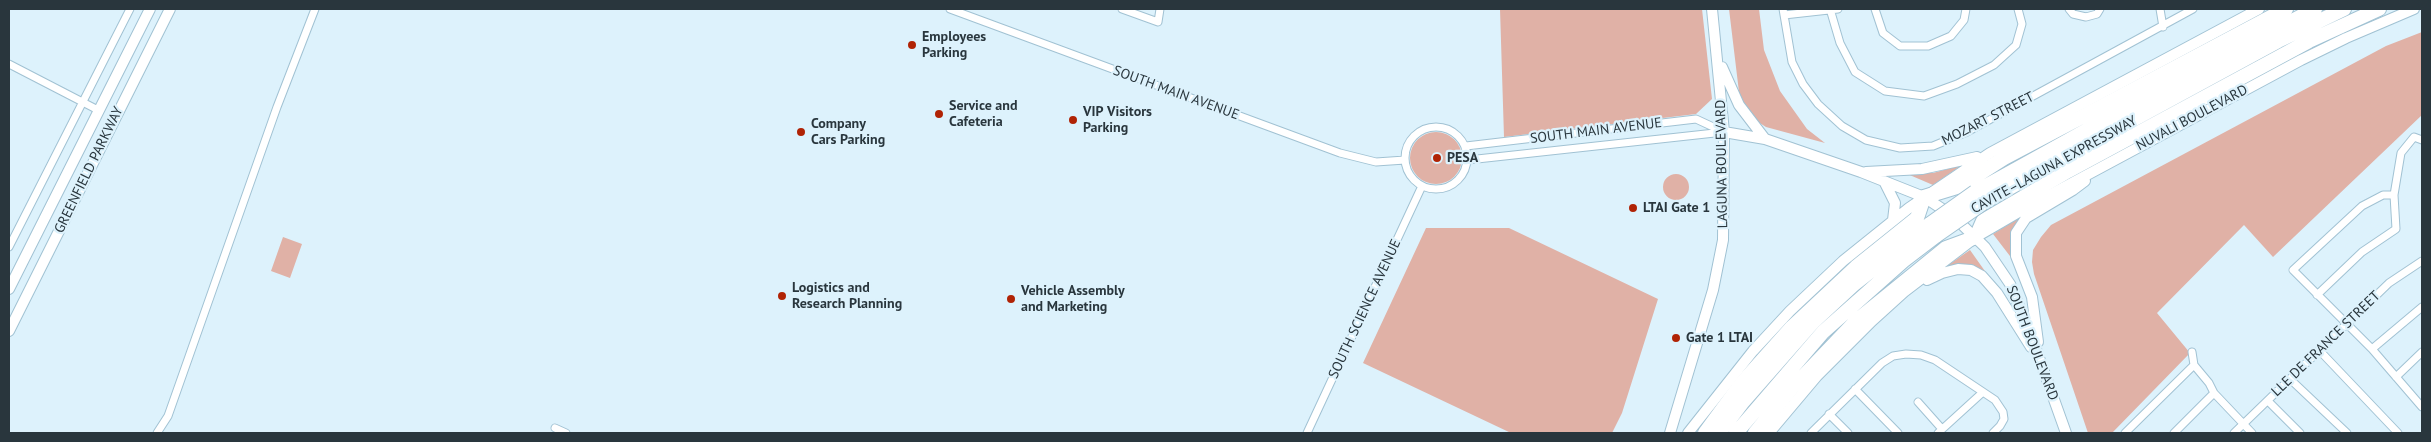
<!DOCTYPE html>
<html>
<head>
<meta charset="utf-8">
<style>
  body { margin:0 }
  #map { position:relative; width:2431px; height:442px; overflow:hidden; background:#ddf2fc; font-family:"PT Sans",sans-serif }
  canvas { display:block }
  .frame { position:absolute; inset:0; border:10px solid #29363d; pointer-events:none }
</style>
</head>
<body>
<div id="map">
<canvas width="2431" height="442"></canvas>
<div class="frame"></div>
</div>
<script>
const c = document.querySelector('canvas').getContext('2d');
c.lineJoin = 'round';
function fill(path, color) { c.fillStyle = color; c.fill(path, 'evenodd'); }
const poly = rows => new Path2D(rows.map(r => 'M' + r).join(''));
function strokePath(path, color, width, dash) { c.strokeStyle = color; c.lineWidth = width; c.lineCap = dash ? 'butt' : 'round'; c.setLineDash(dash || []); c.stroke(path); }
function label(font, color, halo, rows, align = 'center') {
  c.font = font + ' "PT Sans",sans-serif'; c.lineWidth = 4.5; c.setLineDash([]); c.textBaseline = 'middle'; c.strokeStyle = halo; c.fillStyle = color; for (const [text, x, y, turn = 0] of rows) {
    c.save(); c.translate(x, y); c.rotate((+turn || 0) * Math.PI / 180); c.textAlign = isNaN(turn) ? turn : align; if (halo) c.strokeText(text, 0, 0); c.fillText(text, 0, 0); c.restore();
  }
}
fill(poly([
  [1500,9,1702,9,1712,99,1696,114,1504,137],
  [1729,9,1759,9,1764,50,1780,91,1807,129,1825,143,1766,127,1755,120,1745,108,1739,92],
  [2422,32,2422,115,2273,257,2244,225,2157,313,2190,353,2112,433,2088,433,2034,274,2032,262,2033,250,2041,237,2051,225,2386,46],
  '1410 158a26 26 0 1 1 52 0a26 26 0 1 1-52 0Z',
  [1962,165,1933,185,1905,173,1933,173],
  '1663 187a13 13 0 1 1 26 0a13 13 0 1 1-26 0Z',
  [2027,213,2013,231,2010,247,2013,260,1993,234],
  [1426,228,1509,228,1658,299,1622,413,1612,433,1511,433,1363,363],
  [283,237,302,244,290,278,271,271],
  [1970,250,1987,274,1974,268,1944,268]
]), '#e0b1a6');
const minor = poly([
  [950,9,1340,153,1376,162,1405,160],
  [1122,9,1158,22,1160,9],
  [1783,9,1792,62,1803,84,1818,104,1842,126,1866,140,1900,148,1933,146,1967,132,2193,9],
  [1830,9,1840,43,1855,72,1885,91,1924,96,1957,84,1994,65,2016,45,2022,24,2018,9],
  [1875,9,1883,33,1900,46,1928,46,1951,36,1964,20,1966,9],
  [2069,9,2073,14,2086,17,2097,14,2100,9],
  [2160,9,2163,27],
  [1784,15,1838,9],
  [9,64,98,110],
  '1405 158a31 31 0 1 1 62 0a31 31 0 1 1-62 0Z',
  [1466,146,1696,119,1724,132],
  [1468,160,1724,132],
  [2394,195,2383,195,2362,206,2293,270,2372,349,2422,407],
  [9,247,130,9],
  [2317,295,2362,252,2396,229,2394,195,2401,153,2414,137,2422,140],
  [2372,349,2422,307],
  [2319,350,2398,433],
  [2192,352,2194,365,2209,383,2214,393,2252,433],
  [2396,377,2422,352],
  [2290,379,2347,433],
  [1855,389,1898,433],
  [2268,401,2300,433],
  [1918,402,1942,429],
  [1829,414,1848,433],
  [555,428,566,433],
  [157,433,168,416,277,107,315,9],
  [1307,433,1422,186],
  [1811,433,1882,363,1893,356,1906,354,1921,355,1935,360,1995,400,2003,412,2004,419,2000,426,1993,433],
  [1938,433,1983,392],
  [2125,433,2194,365],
  [2174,433,2214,393],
  [2234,433,2389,283,2422,261]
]);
const secondary = poly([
  [1722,67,1739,105,1765,139],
  [1724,132,1765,139,1861,172,1924,197,1953,216,1985,247,2010,284,2032,338,2066,433],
  [1866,172,1922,169,1977,157],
  [1884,181,1895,203,1893,220],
  [1927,280,1942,273,1958,269,1971,270,1982,276,1997,293,2031,347],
  [9,289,150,9],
  [9,331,170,9],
  [2038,342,2032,297,2016,256,2016,233,2026,218,2073,190,2085,181],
  [1670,433,1713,290,1723,240,1724,132,1712,9],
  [1688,433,1753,351,1790,311,1843,261,1909,208,1990,153,2259,9],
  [1769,433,1817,376,1872,321,1904,292,1976,237,2031,205,2301,60,2346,38,2414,9]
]);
const motorway = poly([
  [1975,192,2114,115,2315,9],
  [1983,203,2059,160,2278,41,2344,9],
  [1705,433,1741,384,1792,327,1856,267,1917,218,1924,197,1960,186,2004,158,2286,9],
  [1719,433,1742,403,1814,321,1853,285,1930,224],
  [1736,433,1823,332,1903,261,1937,235],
  [1755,433,1791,389,1855,322,1946,248,1976,237,1983,221,2068,171,2309,41,2379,9]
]);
strokePath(minor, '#a1c2d3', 9);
strokePath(secondary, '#a1c2d3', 12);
strokePath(motorway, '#a1c2d3', 16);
strokePath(minor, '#fff', 7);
strokePath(secondary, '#fff', 10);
strokePath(motorway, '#fff', 14);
const motorwayBridge = poly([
  [1930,224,1975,192],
  [1937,235,1983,203]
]);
strokePath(motorwayBridge, '#a1c2d3', 16, []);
strokePath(motorwayBridge, '#fff', 14);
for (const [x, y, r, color] of [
  [912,45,5,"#b02305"],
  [939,114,5,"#b02305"],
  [1073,120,5,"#b02305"],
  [801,132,5,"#b02305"],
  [1437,158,5,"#b02305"],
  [1633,208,5,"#b02305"],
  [782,296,5,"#b02305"],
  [1011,299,5,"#b02305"],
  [1676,338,5,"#b02305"]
]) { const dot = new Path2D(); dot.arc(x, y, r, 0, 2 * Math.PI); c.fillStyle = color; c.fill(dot); strokePath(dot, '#ddf2fc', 2); }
label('bold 14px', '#29363d', '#ddf2fc', [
  ["Employees",922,37],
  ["Parking",922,53],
  ["Service and",949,106],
  ["Cafeteria",949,122],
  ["VIP Visitors",1083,112],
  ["Parking",1083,128],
  ["Company",811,124],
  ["Cars Parking",811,140],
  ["PESA",1447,158],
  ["LTAI Gate 1",1643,208],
  ["Logistics and",792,288],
  ["Research Planning",792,304],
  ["Vehicle Assembly",1021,291],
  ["and Marketing",1021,307],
  ["Gate 1 LTAI",1686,338]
], 'left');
label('14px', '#29363d', '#ddf2fc', [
  ["SOUTH MAIN AVENUE",1176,93,20],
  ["NUVALI BOULEVARD",2192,118,-28],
  ["MOZART STREET",1988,119,-27],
  ["SOUTH MAIN AVENUE",1596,131,-7],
  ["LAGUNA BOULEVARD",1722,164,-91],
  ["CAVITE–LAGUNA EXPRESSWAY",2054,165,-29],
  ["GREENFIELD PARKWAY",89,170,-64],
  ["SOUTH SCIENCE AVENUE",1365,309,-65],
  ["SOUTH BOULEVARD",2032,343,69],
  ["LLE DE FRANCE STREET",2326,344,-44]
]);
</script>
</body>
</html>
